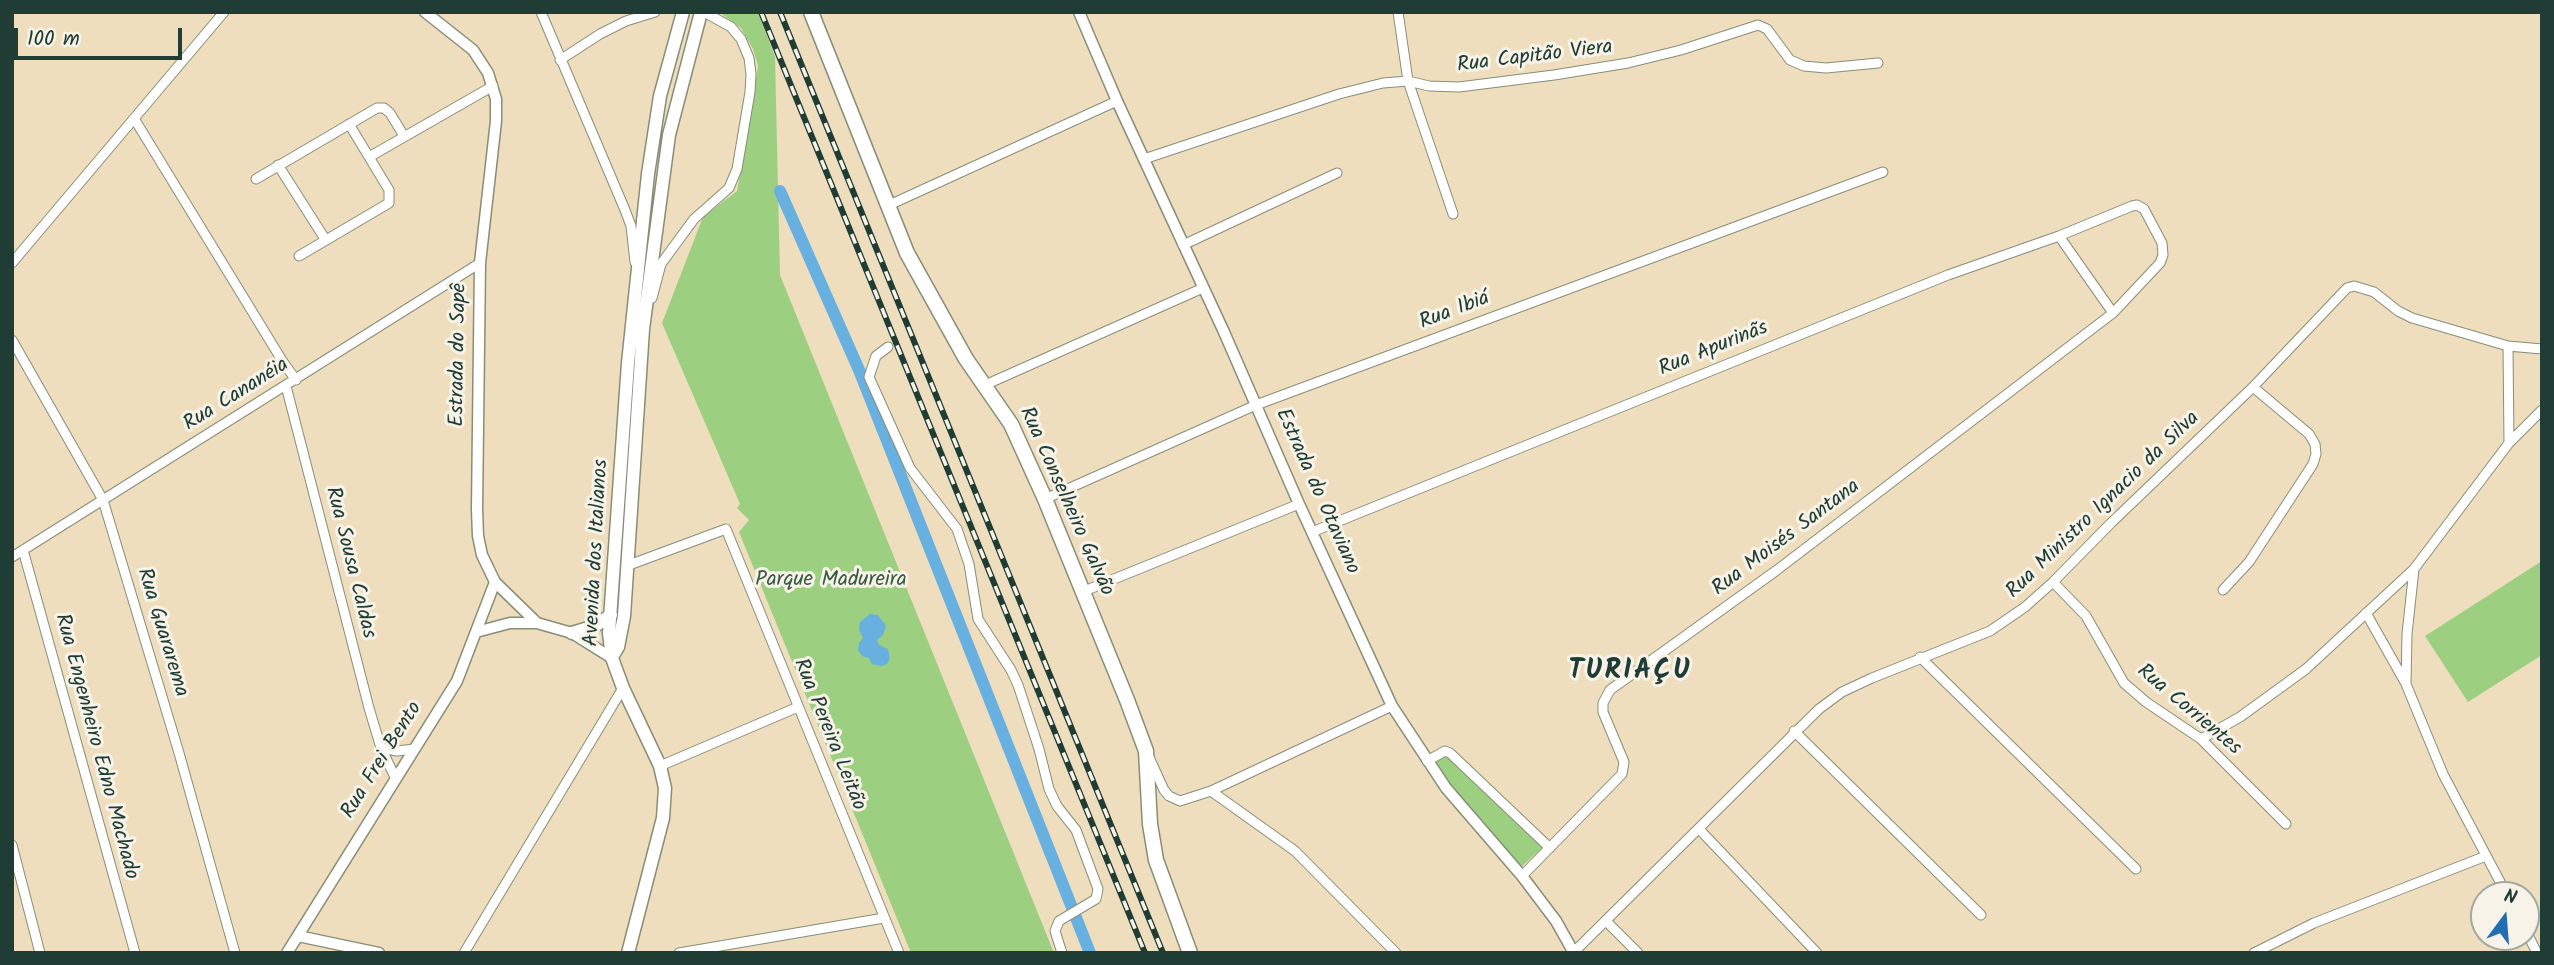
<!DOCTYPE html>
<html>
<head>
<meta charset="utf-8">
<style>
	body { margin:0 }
	#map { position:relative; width:2554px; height:965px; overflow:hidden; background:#eedebd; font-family:Kalam,sans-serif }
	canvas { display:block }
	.frame { position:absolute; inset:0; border:14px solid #1f3d34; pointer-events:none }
	.north { position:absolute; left:2470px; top:881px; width:70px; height:70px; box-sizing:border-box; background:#f7f3e8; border:2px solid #a1aaa0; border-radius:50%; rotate:16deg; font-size:19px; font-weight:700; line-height:28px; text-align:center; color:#1f3d34 }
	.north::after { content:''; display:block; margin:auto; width:24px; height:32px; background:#1f6fb2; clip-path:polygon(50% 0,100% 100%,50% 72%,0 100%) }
	.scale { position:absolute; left:14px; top:28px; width:168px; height:32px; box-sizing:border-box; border:4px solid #1f3d34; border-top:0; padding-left:9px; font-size:21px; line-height:24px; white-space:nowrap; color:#1f3d34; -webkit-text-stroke:5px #f7f3e8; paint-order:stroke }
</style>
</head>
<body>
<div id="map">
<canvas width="2554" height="965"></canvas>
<div class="frame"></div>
<div class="north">N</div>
<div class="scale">100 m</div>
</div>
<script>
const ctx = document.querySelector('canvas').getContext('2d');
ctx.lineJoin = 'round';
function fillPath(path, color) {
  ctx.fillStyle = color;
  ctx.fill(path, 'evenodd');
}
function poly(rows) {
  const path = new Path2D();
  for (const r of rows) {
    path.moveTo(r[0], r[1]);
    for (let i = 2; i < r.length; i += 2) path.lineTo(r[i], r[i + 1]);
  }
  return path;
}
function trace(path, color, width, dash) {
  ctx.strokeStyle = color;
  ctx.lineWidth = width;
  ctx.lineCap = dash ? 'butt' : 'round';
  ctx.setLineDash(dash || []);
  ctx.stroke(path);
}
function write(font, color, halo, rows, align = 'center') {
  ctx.font = font + ' Kalam,sans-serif';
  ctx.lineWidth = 6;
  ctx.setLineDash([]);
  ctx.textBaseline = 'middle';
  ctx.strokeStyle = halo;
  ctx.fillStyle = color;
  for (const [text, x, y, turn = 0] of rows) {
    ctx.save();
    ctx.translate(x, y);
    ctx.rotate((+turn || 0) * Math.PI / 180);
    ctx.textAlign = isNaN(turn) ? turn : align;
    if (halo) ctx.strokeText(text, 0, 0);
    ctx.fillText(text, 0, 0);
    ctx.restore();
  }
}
fillPath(poly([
	[719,12,758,12,775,57,780,275,1054,953,911,953,739,532,749,520,737,508,740,504,662,323,703,217,737,191,746,141,758,66,753,49,741,28],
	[2542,561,2542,655,2468,702,2425,636],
	[1447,753,1544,846,1519,869,1463,804,1436,762]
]), '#9cd080');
fillPath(poly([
	[870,614,878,615,886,626,883,635,877,640,879,645,888,649,890,658,887,664,881,666,872,664,869,658,862,656,858,650,859,643,863,638,859,630,860,622]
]), '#67b0df');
trace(poly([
	[780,191,859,370,1090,953]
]), '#67b0df', 12);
const minor = poly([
	[541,12,625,210,631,226,635,262],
	[1398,12,1408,81,1453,214],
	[560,60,600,34,626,21,655,12],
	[135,120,283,362,296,380],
	[349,124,369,157,493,86],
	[1144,159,1339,94,1383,83,1408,81,1429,86,1459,87,1554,75,1628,63,1681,50,1758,25,1767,29,1790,60,1804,66,1826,68,1878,63],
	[278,165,325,239],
	[256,179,377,108,384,108,390,113,404,136],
	[887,206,1117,101],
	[2059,236,2113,313],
	[1183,245,1337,173],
	[299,256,389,203,389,190,369,157],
	[12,263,224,12],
	[652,298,661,264,694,219,729,188,737,169,750,92,751,74,749,58,741,39,731,27,704,12],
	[12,340,103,500,179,753,235,953],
	[2508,346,2509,443],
	[888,347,876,356,869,377,910,468,957,529,969,564,978,619,1011,670,1018,685,1039,749,1049,789,1057,806,1076,830,1098,889,1096,899,1059,921,1055,931,1062,953],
	[985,385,1203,288],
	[286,386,369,708,381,748,395,777],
	[1045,499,1256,405,1883,172],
	[1312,532,1948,275,2059,236,2132,206,2137,205,2144,209,2162,243,2163,255,2160,263,2113,313,1777,570,1610,690,1603,703,1603,712,1624,762,1622,774,1522,876],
	[23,550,135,953],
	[12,557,480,263],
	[629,565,726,529,899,953],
	[2414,569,2407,634,2406,684,2443,774,2507,895],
	[2053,582,2086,616,2124,683,2146,702,2201,739,2286,824],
	[2223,590,2249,562,2313,464,2316,454,2315,444,2309,434,2253,387],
	[1082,592,1299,504],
	[2366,613,2405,682],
	[1920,657,2136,869],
	[1794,731,1981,915],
	[2201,739,2240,717,2306,669,2414,569,2509,443,2542,410],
	[381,748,397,751,414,749],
	[1149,757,1164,790,1169,796,1180,801,1211,791,1392,706],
	[1427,761,1445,751,1450,753,1550,848],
	[660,766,798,707],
	[1211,791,1295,851,1396,953],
	[1699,829,1817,953],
	[12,845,40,953],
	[1606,921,1638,953],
	[2526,931,2537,953],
	[1574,952,1819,709,1842,692,1872,678,1990,631,2025,607,2053,582,2111,523,2253,387,2347,288,2354,286,2374,292,2398,311,2412,318,2508,346,2542,349],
	[464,953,623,688],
	[679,953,884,918],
	[2254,953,2314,923,2486,856]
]);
const tertiary = poly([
	[425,12,473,50,488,73,496,99,496,121,480,263,477,509,478,536,482,555,495,582,537,623,572,633,612,658],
	[1079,12,1117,101,1224,332,1299,504,1392,706,1446,788,1522,876,1556,921,1574,953],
	[476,632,510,623,537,623],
	[298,936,379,953],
	[287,953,457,681,495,582]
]);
const secondary = poly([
	[572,633,595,626,611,615],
	[612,657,618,647,624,616,643,329,669,135,701,12],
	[628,953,663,818,665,788,660,766,623,688,612,658,609,633,628,363,648,174,660,96,683,12]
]);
const primary = poly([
	[811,12,907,253,966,359,1011,424,1045,499,1127,700,1146,751,1150,824,1156,860,1190,953]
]);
trace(minor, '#868e78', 11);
trace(tertiary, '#868e78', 13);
trace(secondary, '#868e78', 15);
trace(primary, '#868e78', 17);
trace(minor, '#fff', 9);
trace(tertiary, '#fff', 10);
trace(secondary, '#fff', 12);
trace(primary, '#fff', 14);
const rail = poly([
	[761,12,1145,953],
	[780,12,1163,953]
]);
trace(rail, '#1f3d34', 6);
trace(rail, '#f7f3e8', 3.5, [10]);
write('21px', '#1f3d34', '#f7f3e8', [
	["Rua Capitão Viera",1535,58,-7],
	["Rua Ibiá",1455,312,-21],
	["Rua Apurinãs",1714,350,-22],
	["Estrada do Sapê",460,355,-89],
	["Rua Cananéia",237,396,-32],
	["Estrada do Otaviano",1316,492,66],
	["Rua Conselheiro Galvão",1065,502,66],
	["Rua Ministro Ignacio da Silva",2104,506,-44],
	["Rua Moisés Santana",1787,539,-37],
	["Avenida dos Italianos",598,553,-87],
	["Rua Sousa Caldas",349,563,76],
	["Rua Guararema",161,633,73],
	["Rua Corrientes",2188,711,40],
	["Rua Pereira Leitão",828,735,68],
	["Rua Engenheiro Edno Machado",95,747,75],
	["Rua Frei Bento",383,761,-58]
]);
write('21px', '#385a43', '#f7f3e8', [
	["Parque Madureira",831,581]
]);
ctx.letterSpacing = '2px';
write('bold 28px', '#1f3d34', '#f7f3e8', [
	["TURIAÇU",1630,673]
]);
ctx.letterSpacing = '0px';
</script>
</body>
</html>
